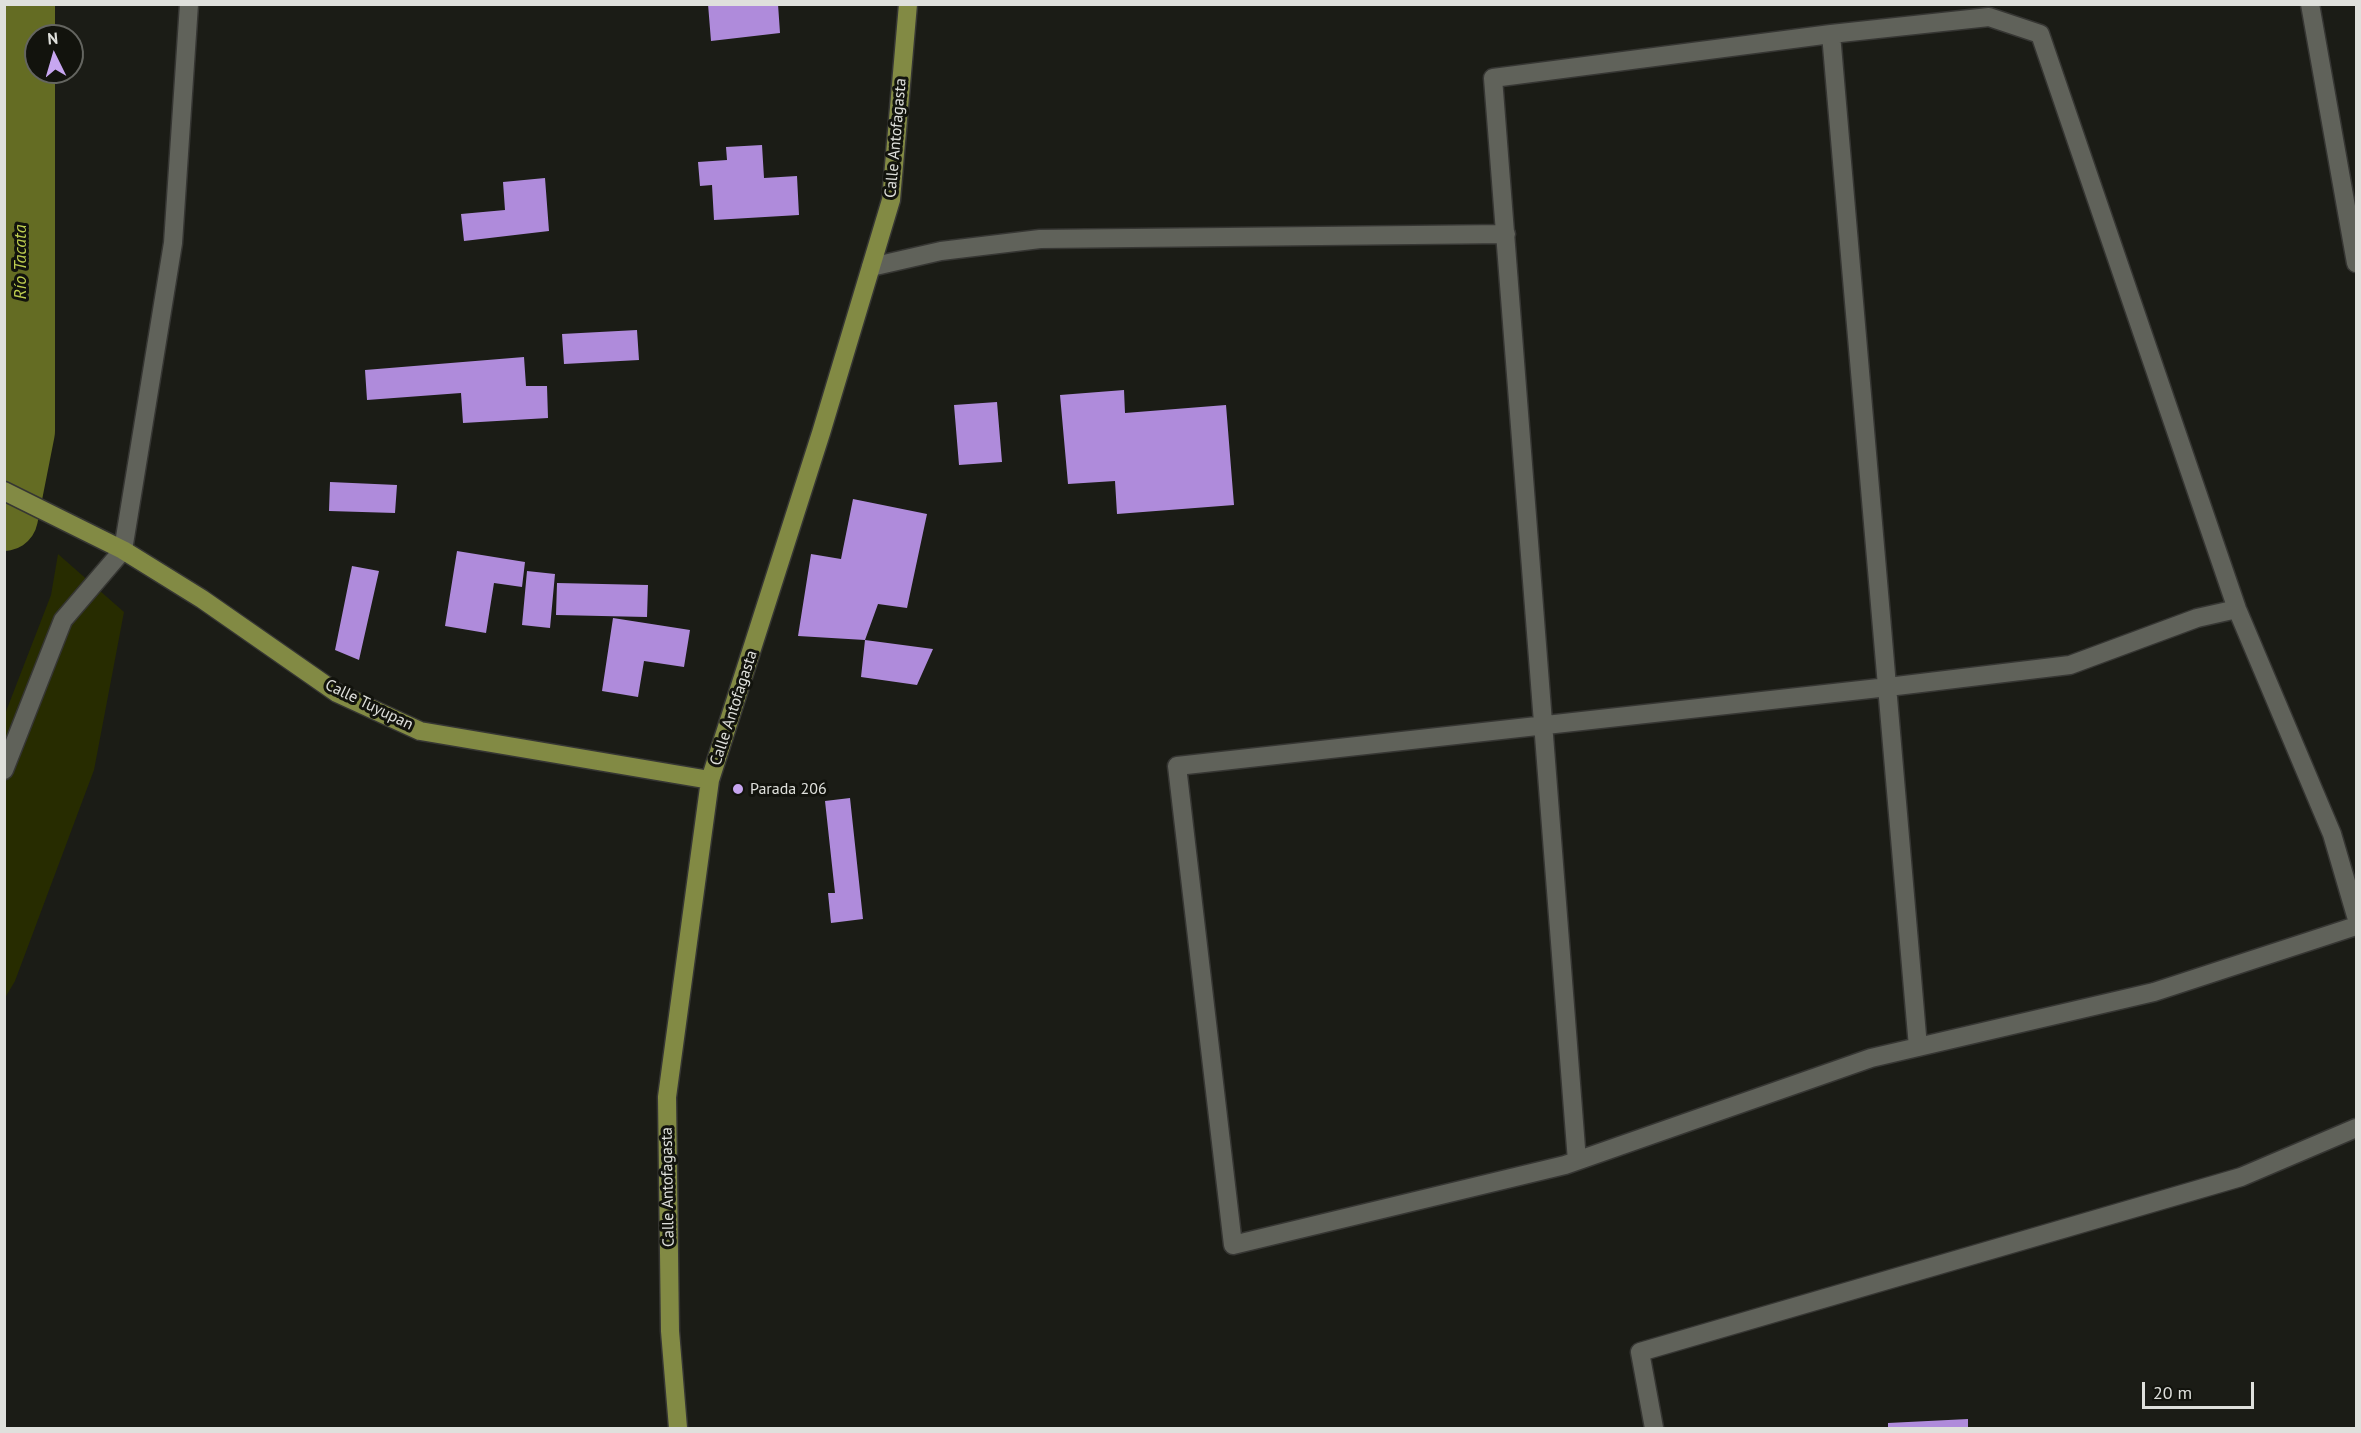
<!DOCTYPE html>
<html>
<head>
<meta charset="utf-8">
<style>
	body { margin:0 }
	#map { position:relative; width:2361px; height:1433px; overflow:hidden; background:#1b1c16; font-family:"PT Sans",sans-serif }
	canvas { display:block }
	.frame { position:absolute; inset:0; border:6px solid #dfe0dc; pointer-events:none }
	.north { position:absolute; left:24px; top:24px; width:60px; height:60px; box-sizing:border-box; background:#12130d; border:2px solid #646560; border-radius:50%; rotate:355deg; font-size:16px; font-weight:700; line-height:24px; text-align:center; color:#dfe0dc }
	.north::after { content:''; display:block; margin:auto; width:21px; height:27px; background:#c7a6f0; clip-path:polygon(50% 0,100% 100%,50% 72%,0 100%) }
	.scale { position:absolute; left:2142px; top:1382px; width:112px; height:27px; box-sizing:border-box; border:3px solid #dfe0dc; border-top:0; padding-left:8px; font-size:18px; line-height:21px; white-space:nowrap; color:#dfe0dc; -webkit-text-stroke:4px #12130d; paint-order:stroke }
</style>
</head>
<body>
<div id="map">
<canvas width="2361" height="1433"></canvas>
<div class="frame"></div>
<div class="north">N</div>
<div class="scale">20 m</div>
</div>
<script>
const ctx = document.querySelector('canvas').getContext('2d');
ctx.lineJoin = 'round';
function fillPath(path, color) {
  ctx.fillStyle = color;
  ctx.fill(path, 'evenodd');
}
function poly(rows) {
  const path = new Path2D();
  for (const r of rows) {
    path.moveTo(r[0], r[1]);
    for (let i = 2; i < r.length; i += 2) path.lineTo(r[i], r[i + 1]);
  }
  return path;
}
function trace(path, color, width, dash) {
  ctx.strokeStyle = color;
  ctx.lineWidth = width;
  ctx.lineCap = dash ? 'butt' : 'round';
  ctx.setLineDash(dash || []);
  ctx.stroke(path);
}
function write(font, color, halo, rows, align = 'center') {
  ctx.font = font + ' "PT Sans",sans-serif';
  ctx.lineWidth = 6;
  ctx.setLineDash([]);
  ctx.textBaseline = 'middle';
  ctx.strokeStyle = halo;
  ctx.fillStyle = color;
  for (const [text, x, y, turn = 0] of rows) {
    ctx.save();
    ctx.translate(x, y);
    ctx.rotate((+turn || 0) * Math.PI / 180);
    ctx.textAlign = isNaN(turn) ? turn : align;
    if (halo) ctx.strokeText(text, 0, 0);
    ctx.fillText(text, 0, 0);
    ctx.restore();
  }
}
fillPath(poly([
	[58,554,124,612,94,770,15,981,5,998,5,714,51,595]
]), '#272c00');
trace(poly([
	[4,517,21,431,21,4]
]), '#646c23', 68);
fillPath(poly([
	[708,4,778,4,780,33,711,41],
	[762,145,764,178,797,176,799,215,714,220,712,185,700,186,698,162,727,160,726,147],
	[545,178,549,231,464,241,461,214,505,210,503,182],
	[637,330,639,360,564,364,562,334],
	[524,357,526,386,547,386,548,418,463,423,461,393,367,400,365,370],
	[1124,390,1125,413,1226,405,1234,505,1117,514,1115,481,1068,484,1060,395],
	[997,402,1002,462,959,465,954,405],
	[330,482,397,485,395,513,329,511],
	[853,499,927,514,907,608,878,604,865,640,798,636,811,554,841,559],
	[457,551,525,562,522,587,494,583,486,633,445,626],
	[352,566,379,571,359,660,335,650],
	[527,571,555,574,550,628,522,625],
	[557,583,648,585,647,617,556,615],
	[613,618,690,630,684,667,644,661,638,697,602,691],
	[865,640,933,649,917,685,861,677],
	[850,798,863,919,831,923,828,893,835,893,825,801],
	[1968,1419,1968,1428,1888,1428,1888,1423]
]), '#af8bdb');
const minor = poly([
	[2310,4,2356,263],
	[1831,34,1918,1047],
	[871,267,941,251,1040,239,1506,234],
	[2237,609,2197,618,2070,665,1888,687,1177,766,1233,1245,1565,1165,1871,1058,2154,992,2356,926],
	[4,770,63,620,123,550,173,243,189,4],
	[1577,1161,1493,78,1831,34,1989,17,2040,34,2237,609,2332,834,2356,916],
	[1654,1428,1640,1352,2241,1177,2356,1128]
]);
const major = poly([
	[4,491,123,550,202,599,337,693,420,731,710,780],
	[678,1428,670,1331,667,1097,710,780,821,433,891,200,908,4]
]);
trace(minor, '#363633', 21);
trace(major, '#363633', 21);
trace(minor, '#60625a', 18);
trace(major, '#828a44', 18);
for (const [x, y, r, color] of [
	[738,789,6,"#c7a6f0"]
]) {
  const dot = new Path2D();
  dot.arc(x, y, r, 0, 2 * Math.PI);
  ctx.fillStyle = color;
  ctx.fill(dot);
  trace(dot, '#12130d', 2);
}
write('16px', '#dfe0dc', '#12130d', [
	["Calle Antofagasta",896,138,-85],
	["Calle Tuyupan",369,705,26],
	["Calle Antofagasta",734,708,-72],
	["Calle Antofagasta",668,1187,-91]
]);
write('16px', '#dfe0dc', '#12130d', [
	["Parada 206",750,789]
], 'left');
write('italic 18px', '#bfce50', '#12130d', [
	["Río Tacata",21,262,-90]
]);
</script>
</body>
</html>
